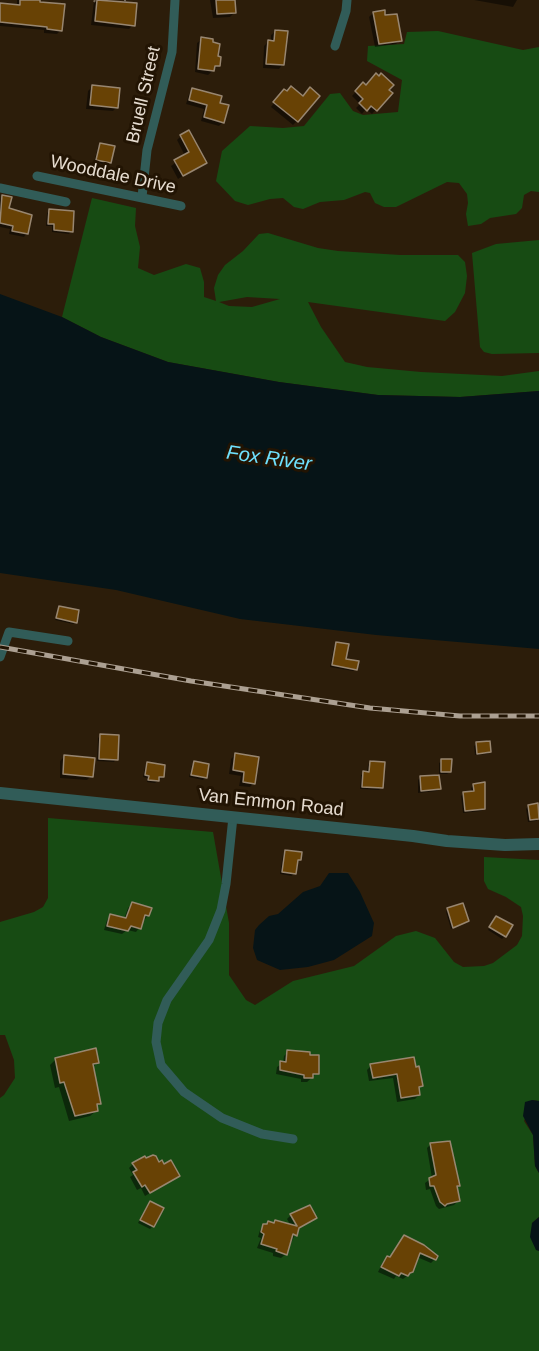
<!DOCTYPE html>
<html>
<head>
<meta charset="utf-8">
<style>
	body { margin:0 }
	canvas { display:block; background:#2c1d0a }
</style>
</head>
<body>
<canvas width="539" height="1351"></canvas>
<script>
const ctx = document.querySelector('canvas').getContext('2d');
ctx.lineJoin = 'round';
function fillPath(path, color) {
  ctx.fillStyle = color;
  ctx.fill(path, 'evenodd');
}
function poly(rows) {
  const path = new Path2D();
  for (const r of rows) {
    path.moveTo(r[0], r[1]);
    for (let i = 2; i < r.length; i += 2) path.lineTo(r[i], r[i + 1]);
  }
  return path;
}
function trace(path, color, width, dash) {
  ctx.strokeStyle = color;
  ctx.lineWidth = width;
  ctx.lineCap = dash ? 'butt' : 'round';
  ctx.setLineDash(dash || []);
  ctx.stroke(path);
}
function write(font, color, halo, rows, align = 'center') {
  ctx.font = font + ' Helvetica,sans-serif';
  ctx.lineWidth = 6;
  ctx.setLineDash([]);
  ctx.textBaseline = 'middle';
  ctx.strokeStyle = halo;
  ctx.fillStyle = color;
  for (const [text, x, y, turn = 0] of rows) {
    ctx.save();
    ctx.translate(x, y);
    ctx.rotate((+turn || 0) * Math.PI / 180);
    ctx.textAlign = isNaN(turn) ? turn : align;
    if (halo) ctx.strokeText(text, 0, 0);
    ctx.fillText(text, 0, 0);
    ctx.restore();
  }
}
fillPath(poly([
	[438,31,523,50,539,47,539,192,531,191,524,195,522,208,516,214,490,218,481,224,468,226,466,214,468,203,467,194,459,183,447,182,396,207,384,207,375,203,370,193,365,192,344,200,320,202,303,209,294,207,283,198,270,199,248,205,235,201,216,181,222,151,250,126,283,128,304,126,330,94,340,93,353,111,363,115,398,112,402,80,367,61,368,46,404,44,407,32],
	[92,198,136,208,135,226,140,247,138,268,154,275,186,264,200,268,204,282,204,297,216,301,214,288,218,275,225,265,243,251,259,234,268,233,318,248,338,251,400,255,458,255,465,262,467,276,465,293,455,312,445,321,308,302,321,327,345,362,367,367,421,372,502,376,539,371,539,391,460,397,378,395,279,382,168,362,101,337,62,317],
	[247,297,280,299,252,307,229,306,219,302],
	[539,240,539,353,492,354,484,352,480,347,472,253,496,244],
	[48,818,213,832,229,923,229,975,246,1000,255,1005,293,981,354,966,396,936,416,931,435,938,454,962,463,967,484,966,493,963,517,945,522,936,523,916,521,907,506,897,488,889,484,881,484,857,539,860,539,1101,532,1100,524,1121,533,1135,535,1166,539,1173,539,1217,532,1223,536,1249,539,1251,539,1351,0,1351,0,1098,4,1095,15,1078,14,1060,5,1035,0,1035,0,922,34,912,43,907,48,898]
]), '#174b13');
fillPath(poly([
	[0,294,62,317,101,337,168,362,279,382,378,395,460,397,539,391,539,649,376,635,240,619,116,590,0,573],
	[329,873,348,873,360,892,374,923,372,936,334,960,308,967,280,970,257,960,253,948,255,930,259,925,269,916,278,914,303,892,320,886],
	[532,1100,539,1101,539,1173,535,1166,533,1135,523,1116,525,1102],
	[539,1217,539,1251,536,1250,530,1237,532,1223]
]), '#061417');
fillPath(poly([
	[17,0,39,0,38,3,61,30,57,34,44,33,44,30,0,26,0,4,17,6],
	[109,0,133,25,129,29,91,25,94,1],
	[207,0,234,0,234,13,230,17,213,18,210,0],
	[474,0,517,0,513,7],
	[373,13,381,18,401,40,396,44,375,47,369,17],
	[276,31,283,64,279,69,263,68,264,46,268,42,271,42,271,35],
	[202,39,217,58,218,66,208,75,195,72,197,43],
	[363,84,366,86,387,90,391,93,372,114,366,109,362,114,356,108,360,104,352,96],
	[92,87,117,107,113,111,86,109,88,91],
	[193,90,219,104,223,122,219,126,201,121,204,109,186,104,189,94],
	[287,93,297,121,293,125,271,107,280,95],
	[181,136,205,162,178,179,171,166,185,156,177,140],
	[100,144,109,163,107,165,94,162,98,147],
	[3,197,8,209,27,233,24,237,9,234,10,229,0,227,0,200],
	[50,211,71,231,69,234,52,232,52,226,46,226,47,213],
	[59,608,75,622,73,624,55,620],
	[336,643,345,660,356,669,353,671,330,667,334,646],
	[101,735,116,759,114,762,97,761,98,738],
	[477,744,490,752,487,754,475,755,474,746],
	[235,755,254,783,250,787,239,786,241,776,229,774,231,759],
	[64,757,91,776,87,780,60,778,60,761],
	[442,761,450,772,447,774,439,774,439,763],
	[370,762,381,788,379,790,360,789,361,775,364,773,367,773,368,765],
	[147,763,162,777,155,783,147,782,147,778,143,777,145,766],
	[194,763,206,777,203,780,189,777,192,765],
	[420,778,439,789,437,791,418,793,418,780],
	[474,785,484,808,481,811,463,813,461,796,464,793,472,792,471,788],
	[528,806,539,818,536,821,528,822,526,809],
	[286,851,299,860,292,876,280,874,283,854],
	[132,904,148,915,136,932,127,930,122,934,104,930,107,920,111,915,124,919,128,908],
	[448,909,468,921,451,929,446,912],
	[494,920,505,936,502,939,488,930],
	[288,1052,317,1073,307,1082,301,1082,301,1079,276,1074,277,1067,283,1063,284,1056],
	[56,1059,97,1063,92,1068,99,1103,95,1107,96,1111,90,1116,69,1121,59,1087,55,1088,50,1065],
	[413,1059,421,1085,418,1089,419,1095,415,1099,397,1102,393,1078,369,1081,367,1070,371,1066],
	[431,1144,458,1185,456,1188,458,1201,454,1205,439,1209,436,1206,430,1189,426,1190,425,1183,432,1178,427,1148],
	[133,1164,159,1164,178,1176,145,1196,141,1188,137,1190,130,1177,133,1175,129,1168],
	[150,1203,153,1226,150,1229,138,1223],
	[291,1215,315,1218,297,1230,286,1254,281,1258,273,1256,273,1253,257,1248,261,1238,258,1237,260,1230,264,1226,275,1221,291,1226,287,1219],
	[404,1237,435,1259,431,1263,417,1257,412,1271,407,1276,403,1279,396,1276,394,1279,378,1272,383,1262,389,1258]
]), '#0007');
const building = poly([
	[20,0,40,0,40,2,65,4,62,31,47,29,47,27,0,22,0,3,20,5,20,0],
	[97,0,137,3,135,26,95,21,97,0],
	[216,0,235,0,236,13,217,14,216,0],
	[385,10,385,15,397,14,402,41,379,44,373,12,385,10],
	[275,30,288,31,284,65,266,64,268,40,274,41,275,30],
	[201,37,213,39,213,42,220,44,218,56,221,57,220,66,215,66,214,71,198,69,201,37],
	[376,73,379,76,381,73,394,85,389,90,393,93,377,111,371,106,367,111,359,103,363,99,355,91,363,82,366,85,376,73],
	[92,85,120,88,118,108,90,105,92,85],
	[291,86,303,96,310,87,320,96,298,122,273,102,284,89,287,91,291,86],
	[192,88,222,96,220,103,229,105,224,123,204,117,207,105,189,100,192,88],
	[189,130,207,163,183,176,174,160,189,152,180,135,189,130],
	[100,143,115,146,111,163,96,160,100,143],
	[2,195,12,197,9,208,32,215,28,234,12,231,13,226,0,223,2,195],
	[49,209,74,211,73,232,54,230,54,224,48,224,49,209],
	[59,606,79,610,77,623,56,618,59,606],
	[336,642,349,644,346,659,359,661,357,670,332,665,336,642],
	[100,734,119,735,118,760,99,759,100,734],
	[490,741,491,752,477,754,476,742,490,741],
	[235,753,259,757,255,784,243,782,244,772,233,770,235,753],
	[64,755,95,758,93,777,63,774,64,755],
	[441,759,452,759,451,772,441,772,441,759],
	[194,761,209,764,207,778,191,775,194,761],
	[370,761,385,762,383,788,362,787,363,771,369,772,370,761],
	[147,762,165,765,164,777,159,777,159,781,148,780,149,776,145,775,147,762],
	[439,775,441,789,421,791,420,776,439,775],
	[485,782,485,809,465,811,463,792,474,791,473,784,485,782],
	[538,803,539,819,530,820,528,805,538,803],
	[285,850,302,852,301,860,298,860,296,874,282,872,285,850],
	[132,902,152,908,149,916,145,915,141,929,131,926,128,931,107,926,110,914,126,918,132,902],
	[463,903,469,921,453,928,447,908,463,903],
	[496,916,513,925,506,937,489,927,496,916],
	[96,1048,99,1063,93,1064,101,1104,97,1104,98,1111,75,1116,64,1082,60,1083,55,1058,96,1048],
	[287,1050,310,1052,310,1055,319,1055,319,1074,313,1074,313,1078,304,1078,304,1075,280,1070,280,1061,286,1062,287,1050],
	[414,1057,416,1067,419,1066,423,1086,419,1087,420,1095,401,1098,397,1074,373,1078,370,1064,414,1057],
	[450,1141,460,1186,457,1186,460,1201,447,1204,445,1206,440,1202,434,1186,430,1186,429,1178,436,1175,430,1143,450,1141],
	[153,1155,156,1156,159,1162,162,1160,164,1164,171,1160,180,1176,150,1193,145,1185,142,1187,133,1172,137,1170,132,1163,145,1156,146,1158,153,1155],
	[150,1201,164,1208,154,1227,140,1220,150,1201],
	[310,1205,317,1218,299,1228,297,1236,293,1234,287,1255,276,1251,277,1249,261,1244,264,1234,261,1232,263,1224,267,1224,268,1221,274,1223,275,1220,297,1226,290,1214,310,1205],
	[404,1235,424,1245,438,1256,436,1260,420,1253,413,1272,410,1273,408,1276,401,1273,399,1276,381,1267,387,1256,390,1257,404,1235]
]);
fillPath(building, '#684205');
trace(building, '#988670', 1.5);
trace(poly([
	[94,2,95,0],
	[125,2,125,0]
]), '#756858', 2, [4.5, 3]);
trace(poly([
	[335,46,346,11,347,0],
	[37,176,181,206],
	[0,188,66,202],
	[142,197,147,150,172,52,175,0],
	[0,657,9,632,68,641],
	[233,817,226,884,221,910,209,940,167,1000,158,1023,156,1042,161,1065,184,1092,222,1118,262,1134,293,1139]
]), '#315c58', 9);
trace(poly([
	[0,793,413,836,447,841,505,845,539,844]
]), '#315c58', 12);
const rail = poly([
	[0,647,191,681,370,708,460,716,539,716]
]);
trace(rail, '#aca092', 5);
trace(rail, '#221403', 3, [9]);
write('18px', '#e6dcd0', '#221403', [
	["Bruell Street",144,95,-77],
	["Wooddale Drive",113,175,12],
	["Van Emmon Road",271,803,6]
]);
write('italic 20px', '#6fe1fd', '#221403', [
	["Fox River",269,459,8]
]);
</script>
</body>
</html>
